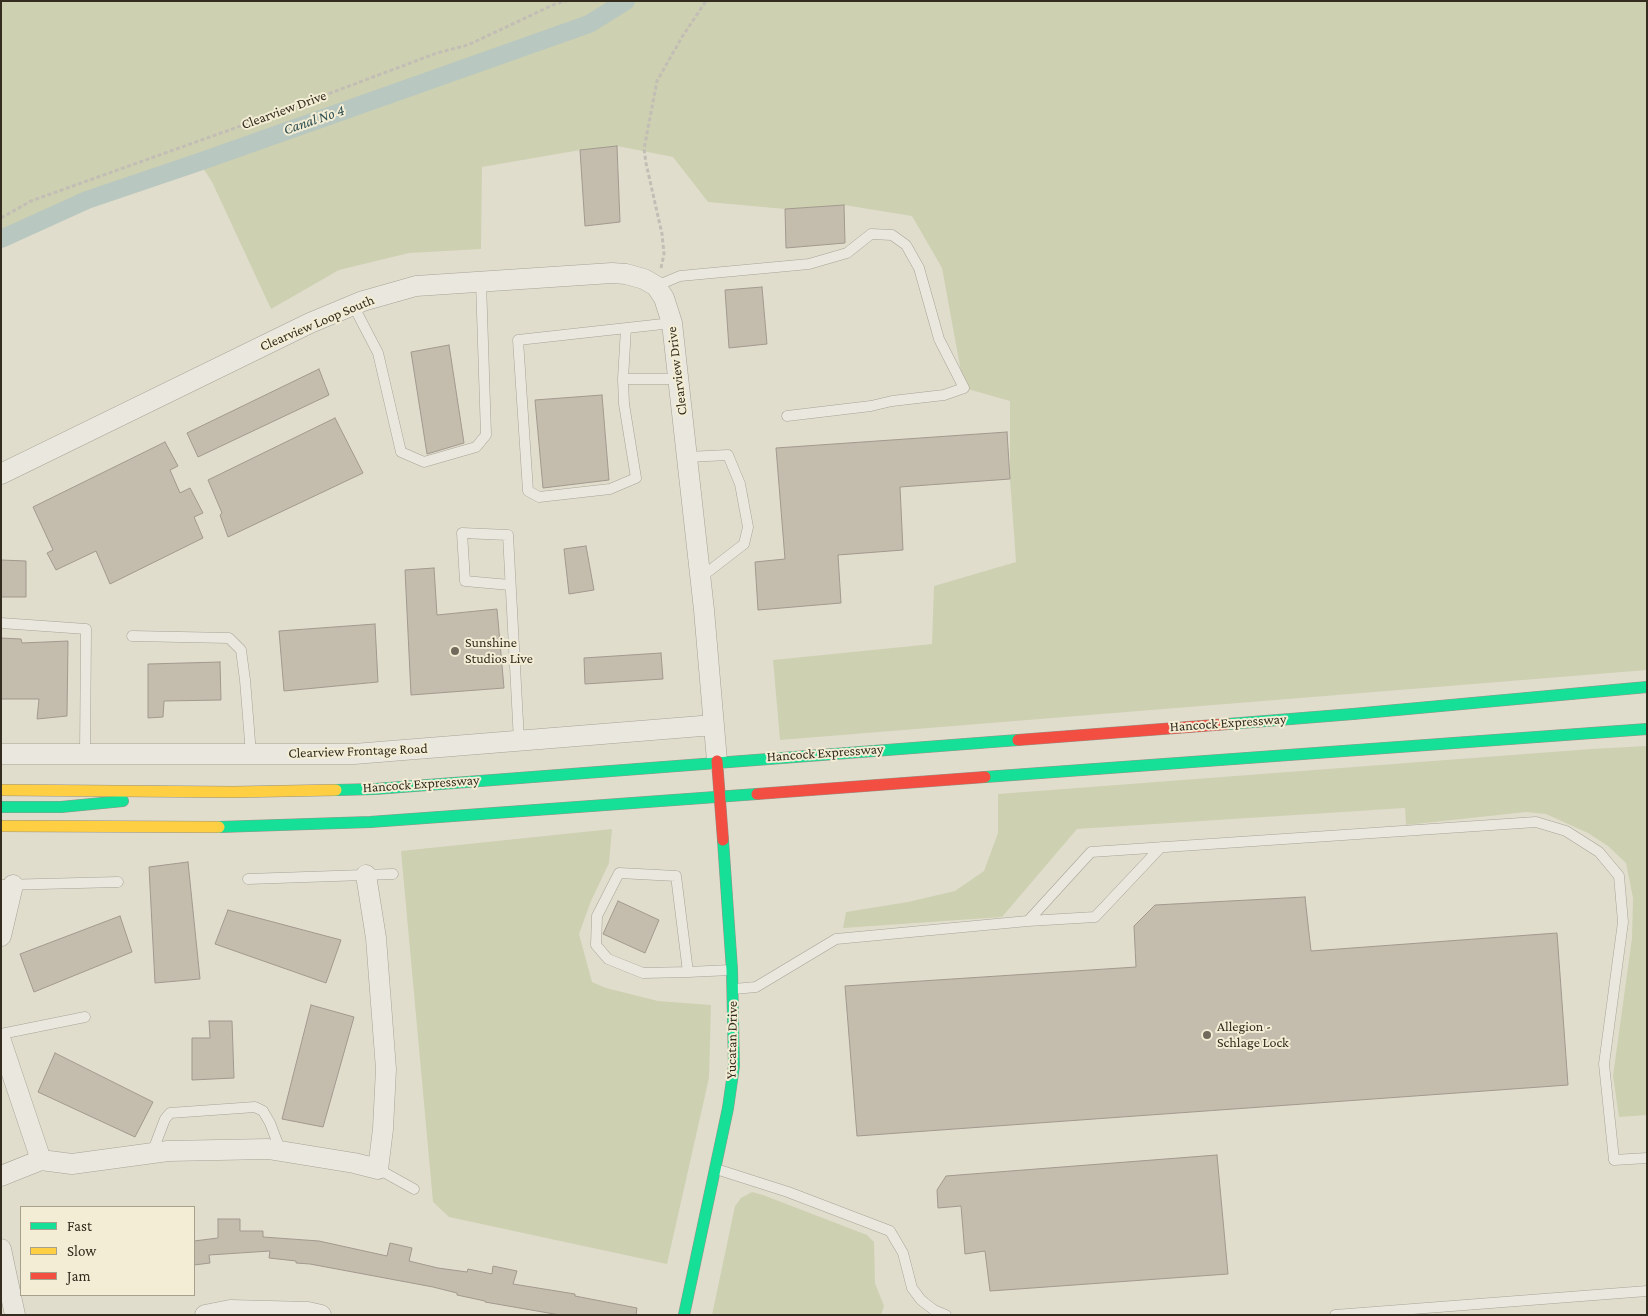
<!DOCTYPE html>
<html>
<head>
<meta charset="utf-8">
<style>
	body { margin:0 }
	#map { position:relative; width:1648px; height:1316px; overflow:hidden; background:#e1ddcd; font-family:"Crimson Pro",serif }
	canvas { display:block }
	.frame { position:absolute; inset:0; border:2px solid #342c1f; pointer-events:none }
	.legend { position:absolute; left:20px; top:1206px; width:175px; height:90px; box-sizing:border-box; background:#f2edd4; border:1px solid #a6a08c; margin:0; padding:6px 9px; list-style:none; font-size:15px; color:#342c1f }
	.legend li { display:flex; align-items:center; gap:10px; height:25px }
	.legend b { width:25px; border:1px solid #a6a08c }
</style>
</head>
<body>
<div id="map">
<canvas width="1648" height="1316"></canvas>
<div class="frame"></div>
<ul class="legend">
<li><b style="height:6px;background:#16e098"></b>Fast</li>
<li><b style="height:6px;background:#ffcf43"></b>Slow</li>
<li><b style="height:6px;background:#f24e42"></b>Jam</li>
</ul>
</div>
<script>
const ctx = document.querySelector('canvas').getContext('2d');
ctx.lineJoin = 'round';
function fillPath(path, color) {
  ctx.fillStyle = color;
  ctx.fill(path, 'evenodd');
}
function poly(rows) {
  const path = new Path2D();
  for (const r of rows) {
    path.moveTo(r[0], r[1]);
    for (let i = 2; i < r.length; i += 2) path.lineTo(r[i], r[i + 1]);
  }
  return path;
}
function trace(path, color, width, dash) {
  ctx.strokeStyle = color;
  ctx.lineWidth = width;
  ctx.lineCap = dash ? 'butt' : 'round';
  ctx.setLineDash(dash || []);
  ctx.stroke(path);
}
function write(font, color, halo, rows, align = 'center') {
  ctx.font = font + ' "Crimson Pro",serif';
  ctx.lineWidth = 4;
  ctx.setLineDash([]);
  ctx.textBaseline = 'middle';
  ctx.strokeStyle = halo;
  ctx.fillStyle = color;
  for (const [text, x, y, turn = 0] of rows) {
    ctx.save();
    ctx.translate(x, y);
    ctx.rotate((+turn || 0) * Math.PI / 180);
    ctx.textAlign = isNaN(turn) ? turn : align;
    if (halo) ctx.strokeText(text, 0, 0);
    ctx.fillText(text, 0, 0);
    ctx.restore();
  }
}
fillPath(poly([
	[1,1,1647,1,1647,670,780,740,773,660,932,644,934,586,1016,562,1010,479,1010,401,964,388,942,268,912,216,844,205,785,209,708,202,673,157,617,146,580,150,482,167,481,249,409,253,339,270,271,309,212,182,199,162,42,221,1,239],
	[1647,746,1647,1115,1619,1117,1613,1076,1632,938,1633,898,1626,863,1608,846,1588,833,1546,814,1526,812,1406,825,1405,808,1077,829,1002,917,843,928,846,912,908,902,955,891,984,871,998,833,998,794,1591,749],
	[612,829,609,863,591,901,579,934,592,982,606,988,658,1001,711,1005,709,1078,667,1264,449,1217,433,1202,401,851],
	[752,1192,763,1195,867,1235,874,1242,875,1283,884,1306,881,1315,712,1315,735,1206,741,1198]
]), '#cdd0b1');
trace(poly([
	[1,239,87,200,199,162,589,24,626,1]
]), '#b8c7bf', 18);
const building = poly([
	[617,146,620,222,585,226,580,150,617,146],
	[844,205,845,243,786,248,785,209,844,205],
	[762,287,767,344,729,348,725,290,762,287],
	[449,345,464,443,427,454,411,352,449,345],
	[319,369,329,395,198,457,187,433,319,369],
	[602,395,609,480,543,488,535,400,602,395],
	[335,418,363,473,228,537,220,515,222,513,208,480,335,418],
	[1007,432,1010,479,900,487,903,550,838,555,841,603,758,610,755,562,785,559,776,448,1007,432],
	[165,442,178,466,170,470,180,493,190,488,203,513,194,517,203,538,110,584,96,551,56,570,47,553,53,550,33,507,165,442],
	[586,546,594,590,569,594,564,549,586,546],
	[1,560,26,561,26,597,1,597,1,560],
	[434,568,437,615,497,609,504,688,411,695,405,570,434,568],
	[375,624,378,682,284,691,279,631,375,624],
	[1,638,21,639,22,643,68,641,67,716,37,719,39,699,1,699,1,638],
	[661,653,663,679,585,684,584,658,661,653],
	[220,662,221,700,164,701,163,717,148,718,148,664,220,662],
	[188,862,200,979,155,983,149,867,188,862],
	[1305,897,1311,951,1557,933,1568,1085,857,1136,845,986,1136,967,1134,926,1155,905,1305,897],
	[618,901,659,920,645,953,603,934,618,901],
	[228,910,341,940,326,983,215,944,228,910],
	[120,916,132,952,34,992,20,954,120,916],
	[311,1005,354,1017,323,1127,282,1119,311,1005],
	[209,1021,232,1021,234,1078,192,1080,192,1038,210,1038,209,1021],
	[55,1053,153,1102,135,1137,38,1092,55,1053],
	[1217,1155,1228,1274,990,1291,985,1251,965,1254,961,1206,938,1208,937,1190,946,1176,1217,1155],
	[218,1219,240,1219,240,1231,263,1231,263,1237,319,1241,387,1256,390,1243,412,1248,409,1261,438,1268,467,1272,468,1269,492,1274,493,1266,517,1271,513,1284,575,1294,575,1296,637,1308,636,1315,560,1315,485,1302,485,1301,457,1295,457,1293,433,1287,310,1264,296,1263,296,1261,269,1258,270,1251,209,1255,210,1263,194,1265,194,1241,218,1238,218,1219]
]);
fillPath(building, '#c4bdae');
trace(building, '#a1998d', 1);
const lane = poly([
	[656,286,680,276,809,264,847,253,871,234,892,235,906,245,919,268,939,339,964,388,944,395,892,401,871,406,787,416],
	[353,305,378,353,401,452,424,462,476,447,486,435,481,282],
	[626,328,623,379,624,404,636,478,610,489,539,497,528,491,518,340,672,323],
	[623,379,678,379],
	[687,457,728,455,740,484,748,527,744,544,700,578],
	[510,585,465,581,462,533,508,535,519,741],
	[1,623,86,629,85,754],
	[132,636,229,638,241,650,245,680,251,754],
	[248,879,393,874],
	[1,885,118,882],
	[1028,921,1091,852,1536,822,1566,831,1599,852,1619,876,1623,922,1604,1064,1614,1160,1647,1158],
	[688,972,676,876,619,873,597,916,596,945,608,959,643,973,688,972,731,970],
	[734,989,756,987,836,939,1028,921,1095,917,1161,847],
	[1,1034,85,1017],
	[152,1153,165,1119,170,1113,255,1107,263,1111,270,1123,281,1152],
	[378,1169,414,1189],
	[716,1169,788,1192,890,1231,903,1253,912,1288,921,1300,934,1310,946,1315],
	[1335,1315,1647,1291]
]);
const street = poly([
	[1,474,310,323,363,301,416,286,612,273,626,274,644,279,656,286,664,298,672,323,704,610,717,761],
	[1,754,354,754,714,725],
	[1,936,13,885],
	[1,1041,41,1160],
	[1,1176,41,1160,72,1164,168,1151,268,1149,354,1163,378,1169,383,1129,386,1069,376,938,366,875],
	[1,1249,15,1315],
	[205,1315,230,1310,308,1312,321,1315]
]);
const fast = poly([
	[1228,724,1353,714,1647,687],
	[985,777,1647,729],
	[336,790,375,789,1018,740],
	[1,807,61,807,123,801],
	[219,827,370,822,757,794],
	[684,1315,728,1108,734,1066,732,970,723,840]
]);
const slow = poly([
	[1,790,234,792,336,790],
	[1,826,219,827]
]);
const jam = poly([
	[1018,740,1228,724],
	[717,761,723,840],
	[757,794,985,777]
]);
trace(lane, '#a7a296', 11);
trace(street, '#a7a296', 21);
trace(fast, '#969286', 12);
trace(slow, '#969286', 12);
trace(jam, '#969286', 12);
trace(poly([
	[1,218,31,201,288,109,437,53,468,45,555,4,566,1],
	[661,268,664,254,662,234,646,163,644,149,657,81,682,37,706,1]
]), '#c2beb5', 3, [4, 2.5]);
trace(lane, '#eae8de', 10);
trace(street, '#eae8de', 20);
trace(fast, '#16e098', 11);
trace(slow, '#ffcf43', 11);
trace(jam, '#f24e42', 11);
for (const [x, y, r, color] of [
	[455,651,5,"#716a5c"],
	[1207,1035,5,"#716a5c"]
]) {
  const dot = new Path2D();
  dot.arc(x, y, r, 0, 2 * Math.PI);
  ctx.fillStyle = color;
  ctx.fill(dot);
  trace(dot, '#f2edd4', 2);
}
write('14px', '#342c1f', '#f2edd4', [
	["Clearview Drive",284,110,-20],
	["Clearview Loop South",317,323,-23],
	["Clearview Drive",677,371,-97],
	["Hancock Expressway",1228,723,-4],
	["Clearview Frontage Road",358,751,-2],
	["Hancock Expressway",825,753,-4],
	["Hancock Expressway",421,784,-4],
	["Yucatan Drive",732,1040,-89]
]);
write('14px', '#342c1f', '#f2edd4', [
	["Sunshine",465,643],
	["Studios Live",465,659],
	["Allegion -",1217,1027],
	["Schlage Lock",1217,1043]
], 'left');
write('italic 15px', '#305052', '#f2edd4', [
	["Canal No 4",314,120,-19]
]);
</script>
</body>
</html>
